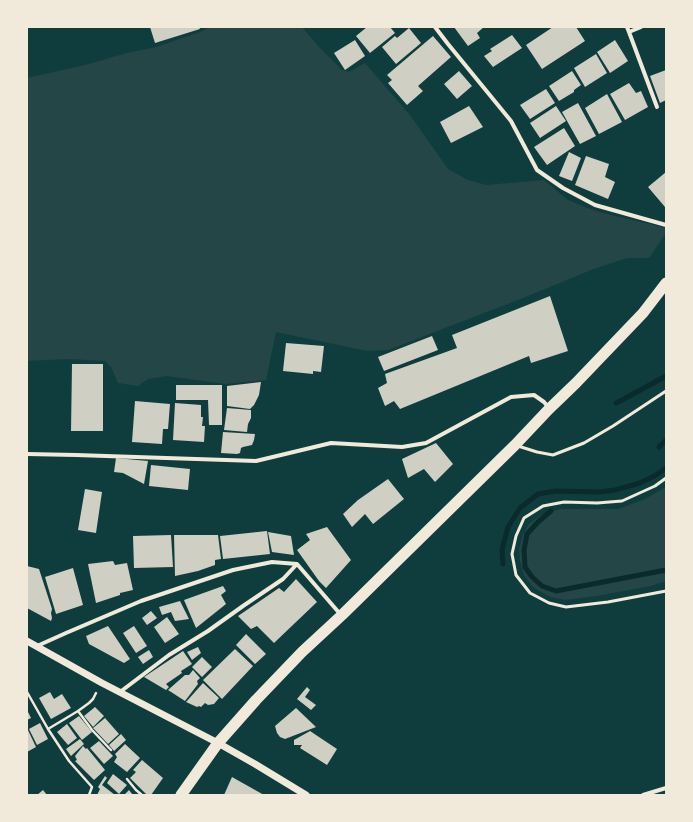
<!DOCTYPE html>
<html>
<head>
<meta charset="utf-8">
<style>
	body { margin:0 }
	#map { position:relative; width:693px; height:822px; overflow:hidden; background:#0f3d3e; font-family:Quicksand,sans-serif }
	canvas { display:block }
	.frame { position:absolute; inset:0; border:28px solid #f1e9da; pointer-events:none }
</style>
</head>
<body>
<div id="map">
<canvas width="693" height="822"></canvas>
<div class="frame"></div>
</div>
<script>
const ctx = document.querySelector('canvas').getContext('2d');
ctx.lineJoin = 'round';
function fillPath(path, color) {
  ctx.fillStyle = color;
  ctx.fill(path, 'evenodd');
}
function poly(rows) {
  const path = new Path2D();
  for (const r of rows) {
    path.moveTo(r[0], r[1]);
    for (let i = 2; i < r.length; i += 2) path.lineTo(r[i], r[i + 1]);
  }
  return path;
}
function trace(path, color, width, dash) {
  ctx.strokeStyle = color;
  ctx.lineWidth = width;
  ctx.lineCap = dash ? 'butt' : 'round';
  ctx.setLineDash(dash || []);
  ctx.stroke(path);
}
fillPath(poly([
	[210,27,278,27,279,28,282,27,302,27,319,47,342,70,349,72,365,63,410,115,448,169,468,180,486,185,544,180,568,200,585,207,599,212,666,228,666,233,649,258,627,258,591,270,523,298,388,350,367,351,276,332,266,380,225,384,167,376,148,379,138,386,118,383,111,367,105,361,69,359,27,361,27,78,85,65,127,53,156,47,200,32],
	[666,487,666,581,651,586,596,596,565,600,551,597,539,591,532,586,524,575,520,561,519,549,523,535,529,524,541,515,560,509,618,509,645,499]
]), '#244646');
trace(poly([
	[616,403,624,399,666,376],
	[659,447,666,440],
	[551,511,538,522,527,534,524,550,525,567,532,577,542,586,556,591,666,570],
	[503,564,502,550,508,527,520,508,538,494,556,491,600,492,615,490,640,483,656,475,666,468]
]), '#0a2a2b', 5);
fillPath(poly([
	[150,27,199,27,200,29,155,43],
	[367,27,390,27,395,33,370,53,356,36],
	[454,27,484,27,477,33,480,38,468,46],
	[553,27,576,27,585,41,542,69,526,45],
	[409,28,421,43,396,64,382,47,395,36,397,38],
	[512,35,522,48,493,67,484,56,492,51,490,49],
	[433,36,451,57,418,86,423,91,407,105,388,83,392,80,387,75],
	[355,40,365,56,345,70,334,53],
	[615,40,628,61,610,73,597,52],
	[596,54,607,73,585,87,574,68],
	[666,70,666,100,660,103,650,76],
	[459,71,472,86,457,99,444,84],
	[572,71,581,85,574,90,574,92,559,101,549,86],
	[629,83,636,93,641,91,648,107,625,120,610,94],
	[546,89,555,103,530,119,520,105],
	[607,94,622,122,599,134,585,108],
	[578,103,596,136,580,144,562,112],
	[469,106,483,127,451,143,440,122],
	[556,106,566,121,540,138,530,123],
	[564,128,575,146,547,165,534,147],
	[569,152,581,158,572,181,559,176],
	[586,156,609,164,605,177,615,182,608,199,575,185],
	[666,172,666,206,665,207,648,187],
	[550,296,568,351,531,363,529,356,400,409,394,401,385,406,378,388,387,383,385,374,457,348,452,335],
	[432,336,438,350,384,371,378,357],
	[286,343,324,346,321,372,313,371,313,374,283,371],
	[72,364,103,364,103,431,71,431],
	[261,382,259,395,254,405,250,409,227,406,227,386],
	[176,385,222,385,222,425,209,425,208,400,176,400],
	[135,401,170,404,168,429,163,429,162,444,132,442],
	[175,403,201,405,201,417,203,417,202,426,205,426,204,442,173,440],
	[227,408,251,410,251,418,248,424,247,432,224,430],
	[223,432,255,434,254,440,252,445,243,447,241,448,240,453,237,454,221,453],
	[436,443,453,464,435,482,424,469,408,478,402,459],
	[116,458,148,461,144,484,123,473,114,472],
	[151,465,190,469,188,490,149,486],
	[388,479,404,499,373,524,365,514,352,527,343,514,358,500],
	[85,489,102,492,96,533,78,530],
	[327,527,351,560,326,588,319,581,297,550,310,540,306,534],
	[267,531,270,554,223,559,220,536],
	[268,532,291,536,294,555,272,552],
	[171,535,173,567,134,568,133,536],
	[174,535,218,535,221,559,215,560,215,565,198,571,175,576],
	[113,561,115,565,127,563,133,590,120,593,120,595,96,603,88,564],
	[27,566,39,569,52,609,51,613,52,618,51,621,27,608],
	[73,568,83,605,56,614,45,577],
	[296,579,317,602,274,643,257,626,251,629,238,616,279,588,284,592],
	[223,586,226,591,221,595,226,604,196,628,184,600],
	[180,601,189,619,175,621,171,612,162,615,159,607],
	[151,611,157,618,147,625,142,618],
	[167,617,179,634,165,643,154,627],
	[108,626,130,659,124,663,89,644,86,636],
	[134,626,147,646,136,653,123,633],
	[246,634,266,654,255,664,236,645],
	[198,647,201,653,192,660,187,652],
	[235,649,253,666,222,699,203,680],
	[149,650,153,657,143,664,138,657],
	[183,651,192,664,181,671,182,673,166,684,169,687,166,690,144,677],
	[202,657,212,667,202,677,192,667],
	[193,670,200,678,197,681,198,684,185,701,168,690,185,675,189,675],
	[203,683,219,698,214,704,208,705,205,703,201,707,199,706,197,707,186,702],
	[307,687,310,690,305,697,316,705,311,710,297,699],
	[50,692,54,699,62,694,71,708,51,719,39,698],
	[95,707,104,716,93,727,84,716],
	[296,708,316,727,285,739,280,737,277,733,275,726],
	[27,710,31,718,27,720],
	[79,716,92,732,82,740,69,723],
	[105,718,119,734,108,744,93,728],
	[40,723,48,739,37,745,29,729],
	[67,724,77,738,68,745,57,732],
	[27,728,36,747,27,752],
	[310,731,337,749,327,765,300,748,302,745,294,745,294,740],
	[121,734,126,740,114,751,109,745],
	[80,739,84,744,71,756,66,749],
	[99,741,113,756,104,764,90,748],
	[125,744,140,758,127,772,114,762,117,757,115,754],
	[83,746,86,749,87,748,105,770,94,780,75,761,77,760,75,756],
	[142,760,163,778,151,795,147,795,130,778,136,772,133,770],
	[113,774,127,785,119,794,107,783],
	[105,776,107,778,102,785,115,795,97,795,100,789,98,787],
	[232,777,264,795,224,795],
	[43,790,47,795,37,795],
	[129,790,133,795,124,795]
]), '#cfcfc3');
trace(poly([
	[27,692,48,729,78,711,89,703,93,699,96,693],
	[78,711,92,730,111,750],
	[48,729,69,761,92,787,89,795],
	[127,779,136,790,142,795]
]), '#f1e9da', 2.5);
trace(poly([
	[518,446,537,452,553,455,584,443,613,426,666,391],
	[666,478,655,486,622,501,597,503,564,502,543,506,524,518,516,536,512,554,516,575,530,593,549,603,566,607,608,602,666,591]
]), '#f1e9da', 3);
trace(poly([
	[435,27,448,44,511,121,537,170,563,188,595,205,666,225],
	[627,27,629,32,641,27],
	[629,32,657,107],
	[27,454,76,455,256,461,331,443,402,447,426,443,511,397,534,395,544,402,549,408],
	[37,646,66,633,141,601,233,570,272,562,297,564,341,615],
	[120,692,169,655,208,631,243,606,283,579,297,564],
	[643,795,666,788]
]), '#f1e9da', 4);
trace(poly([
	[27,641,102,683,218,743,255,764,306,795]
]), '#f1e9da', 7);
trace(poly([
	[181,795,218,743,256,700,302,652,342,615,515,445,549,409,576,383,643,313,666,283]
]), '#f1e9da', 11);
</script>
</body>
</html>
